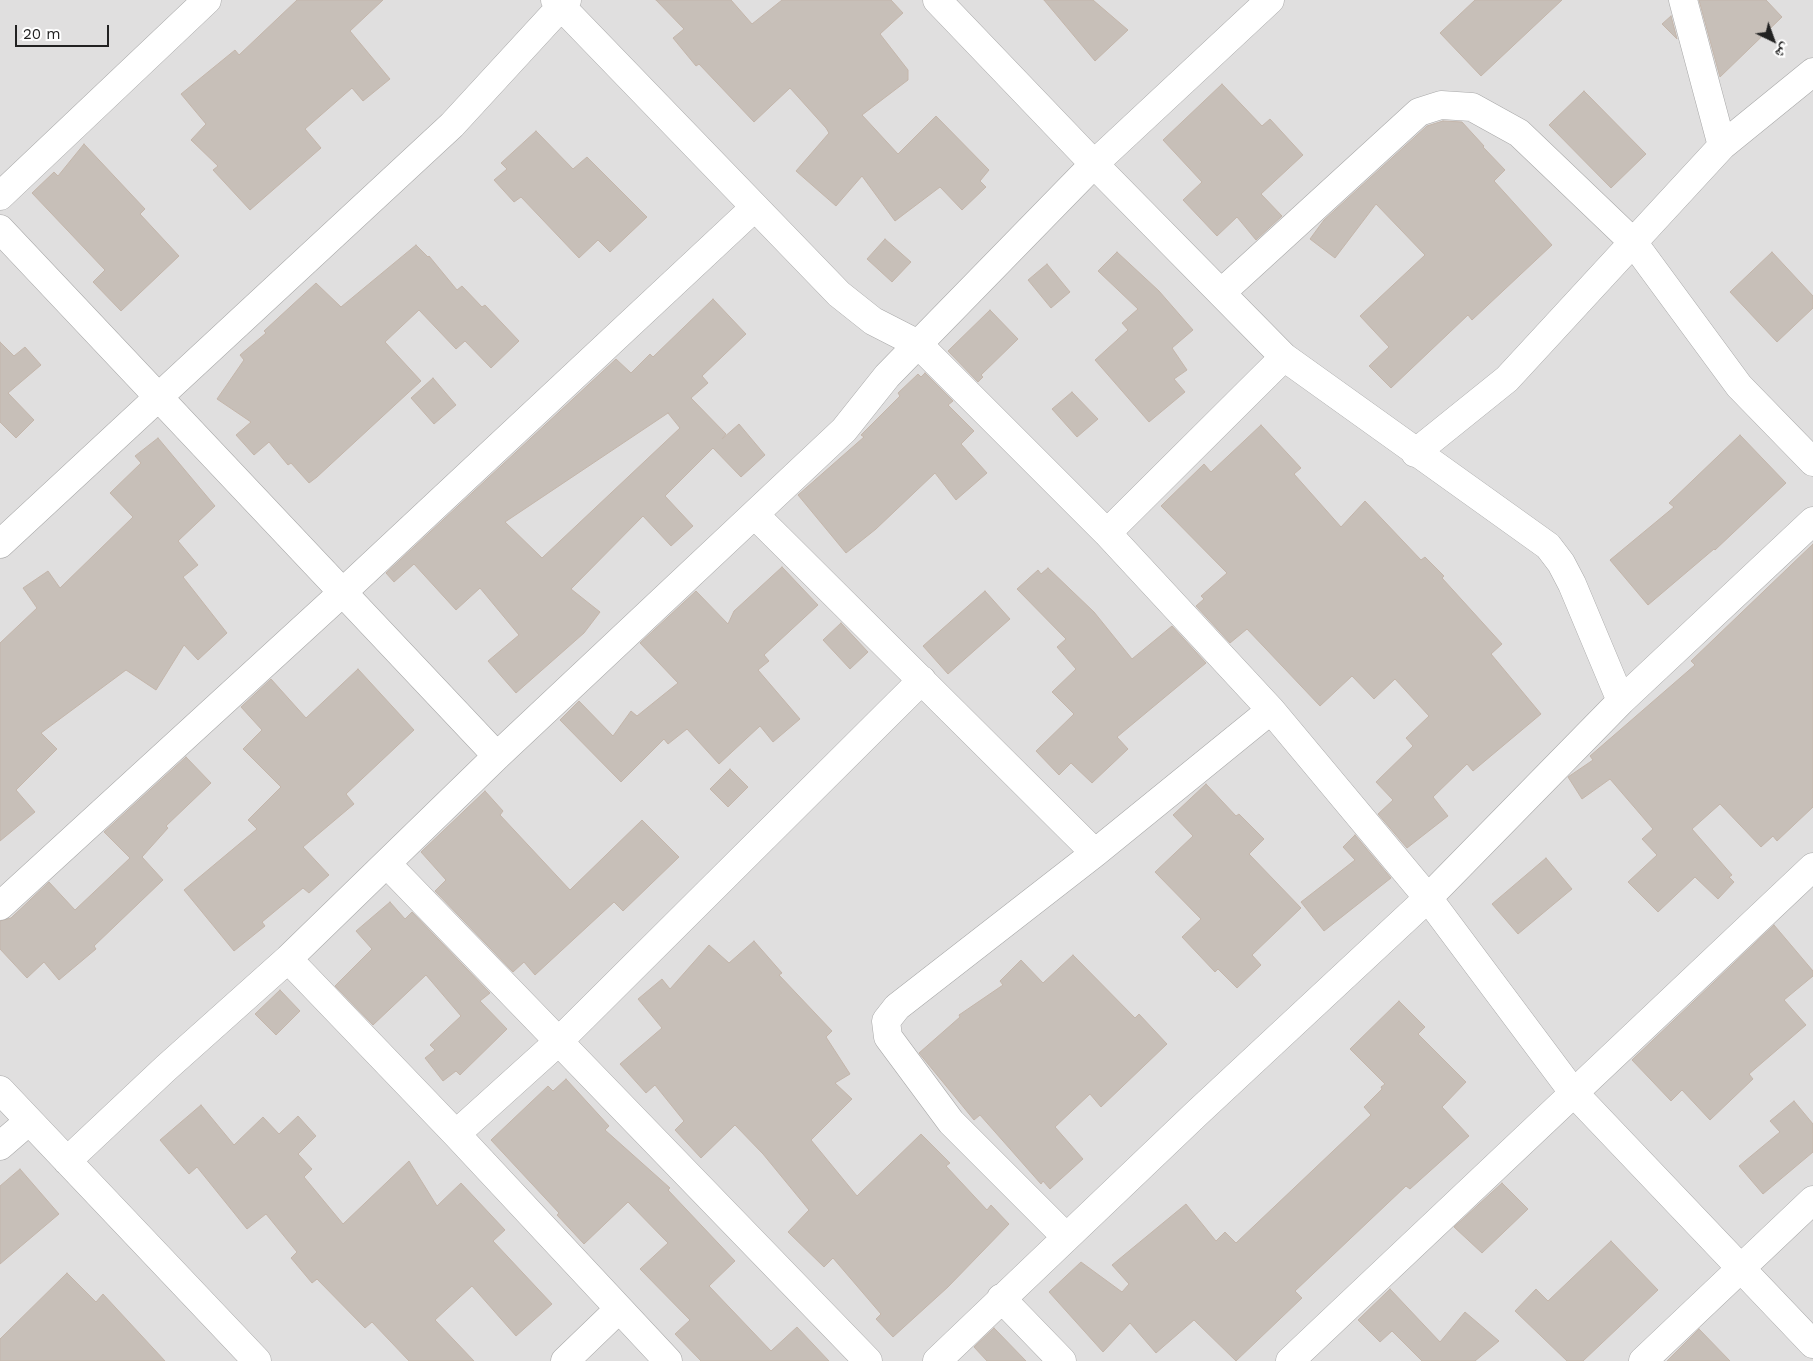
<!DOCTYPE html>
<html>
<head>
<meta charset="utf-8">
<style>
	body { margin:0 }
	#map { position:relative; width:1813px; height:1361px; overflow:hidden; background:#f2efe9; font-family:"Work Sans","Noto Naskh Arabic",sans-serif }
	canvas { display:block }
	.north { position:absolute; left:1748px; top:15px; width:50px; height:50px; -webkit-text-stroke:4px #fff; paint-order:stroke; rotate:138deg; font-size:14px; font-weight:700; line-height:20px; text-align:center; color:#222 }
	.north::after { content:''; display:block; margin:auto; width:18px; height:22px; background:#222; clip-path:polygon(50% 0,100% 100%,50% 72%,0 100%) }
	.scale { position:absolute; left:15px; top:25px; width:94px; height:22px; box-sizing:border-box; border:2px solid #222; border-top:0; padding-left:6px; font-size:15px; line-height:18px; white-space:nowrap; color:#222; -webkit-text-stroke:4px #fff; paint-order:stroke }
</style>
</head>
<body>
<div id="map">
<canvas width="1813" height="1361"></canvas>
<div class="north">ش</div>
<div class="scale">20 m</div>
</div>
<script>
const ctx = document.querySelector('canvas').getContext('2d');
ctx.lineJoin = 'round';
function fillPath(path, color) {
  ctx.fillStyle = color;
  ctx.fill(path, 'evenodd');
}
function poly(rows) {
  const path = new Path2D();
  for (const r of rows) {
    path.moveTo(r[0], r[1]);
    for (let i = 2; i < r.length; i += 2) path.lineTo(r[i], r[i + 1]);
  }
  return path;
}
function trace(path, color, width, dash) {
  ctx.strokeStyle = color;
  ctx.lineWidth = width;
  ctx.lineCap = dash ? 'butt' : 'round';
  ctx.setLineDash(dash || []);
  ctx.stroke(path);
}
fillPath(poly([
	[0,0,1813,0,1813,1361,0,1361]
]), '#e0dfdf');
const building = poly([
	[297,0,383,0,350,31,390,79,363,101,352,88,305,129,321,148,250,210,213,170,218,166,191,140,206,124,181,94,235,50,239,55,297,0],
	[656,0,731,0,752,24,782,0,891,0,903,13,880,34,908,70,908,80,862,115,898,154,936,116,989,170,980,181,986,187,962,210,940,187,895,221,862,176,836,206,796,171,829,133,826,128,790,88,754,122,699,64,696,66,673,38,684,29,656,0],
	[1044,0,1093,0,1128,30,1095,61,1044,0],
	[1475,0,1562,0,1481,76,1440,33,1475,0],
	[1699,0,1766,0,1782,17,1720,77,1699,0],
	[1671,16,1677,39,1662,24,1671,16],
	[1222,84,1262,126,1270,119,1303,155,1261,194,1282,216,1256,240,1237,217,1217,236,1183,200,1202,182,1163,140,1222,84],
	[1584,91,1646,154,1611,188,1549,125,1584,91],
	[1443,121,1462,122,1484,146,1483,147,1505,170,1494,181,1552,245,1472,320,1468,315,1391,388,1369,366,1389,347,1360,316,1425,255,1376,204,1335,258,1310,239,1324,220,1427,126,1443,121],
	[536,131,573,169,587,157,647,217,610,252,598,240,579,258,521,197,514,202,494,180,507,169,501,163,536,131],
	[84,144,145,209,140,214,179,256,121,311,93,282,105,270,32,193,54,172,58,176,84,144],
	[885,239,911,262,892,282,867,259,885,239],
	[416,245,428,257,429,256,457,290,462,286,482,307,485,305,519,341,491,368,465,341,456,349,419,310,385,342,421,381,317,477,309,483,291,463,288,465,269,442,254,455,236,435,251,422,217,399,244,360,240,355,266,333,264,331,316,283,341,307,416,245],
	[1117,252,1159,291,1193,330,1172,348,1187,370,1174,379,1185,392,1149,422,1095,360,1128,330,1122,323,1138,309,1098,271,1117,252],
	[1772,252,1813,296,1813,308,1777,342,1730,292,1772,252],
	[1047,264,1070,292,1051,308,1028,280,1047,264],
	[713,299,746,334,702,376,708,383,691,398,726,434,722,439,739,424,765,455,741,477,713,448,665,496,693,526,671,546,643,516,571,589,600,612,584,633,516,693,488,661,519,635,480,588,456,610,414,564,394,582,386,573,616,359,631,373,650,354,653,357,713,299],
	[668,413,680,428,542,558,505,522,668,413],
	[990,310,1018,339,981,375,983,377,978,382,948,351,990,310],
	[0,342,14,356,25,347,41,365,8,393,34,420,16,438,0,422,0,342],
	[925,373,953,401,948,405,974,431,961,444,987,473,956,500,935,473,876,529,846,553,798,495,864,437,861,435,900,396,898,393,918,374,921,377,925,373],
	[433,378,456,405,434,424,411,398,433,378],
	[1072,392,1098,419,1077,437,1052,409,1072,392],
	[1261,425,1301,468,1294,474,1341,527,1365,501,1421,560,1425,557,1444,576,1442,578,1502,644,1491,654,1541,714,1473,771,1467,764,1433,797,1448,816,1407,848,1378,814,1393,800,1376,782,1413,746,1406,738,1429,716,1395,679,1374,699,1352,676,1320,706,1247,629,1230,643,1196,606,1204,599,1201,596,1227,573,1161,506,1204,464,1211,472,1261,425],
	[1740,435,1786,483,1715,550,1714,549,1648,605,1610,560,1674,507,1669,503,1740,435],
	[158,438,215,506,178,541,198,565,183,577,227,633,198,660,184,645,156,690,126,670,41,733,57,749,16,790,35,812,0,841,0,643,37,608,23,588,48,571,60,588,133,517,110,493,141,463,135,456,158,438],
	[1813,544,1813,807,1777,841,1773,836,1761,847,1720,804,1692,829,1732,875,1729,877,1734,882,1718,899,1695,877,1658,912,1628,882,1657,855,1642,839,1653,829,1610,779,1582,799,1568,777,1593,760,1590,756,1695,665,1691,661,1813,544],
	[782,567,818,605,764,655,769,661,758,670,800,719,773,742,760,726,719,764,687,729,668,744,664,739,621,782,560,720,579,701,613,736,631,711,637,716,678,683,640,643,696,591,728,624,734,611,782,567],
	[1048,568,1094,612,1132,659,1172,626,1206,663,1117,737,1128,749,1092,783,1071,763,1059,775,1036,751,1074,714,1052,692,1076,669,1057,647,1066,639,1017,589,1038,570,1041,574,1048,568],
	[985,591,1010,619,948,674,923,646,985,591],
	[841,623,868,652,850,669,823,640,841,623],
	[358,669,414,730,346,794,354,804,303,847,329,875,309,893,303,888,262,922,265,926,234,951,184,890,257,829,248,820,281,787,243,749,262,730,241,707,271,679,306,718,358,669],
	[186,757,211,783,166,826,168,828,142,857,163,880,94,946,96,949,59,980,44,962,27,978,0,949,0,921,11,918,49,882,75,910,130,858,104,832,186,757],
	[730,769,748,787,728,807,710,789,730,769],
	[1206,784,1236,816,1239,814,1264,839,1249,854,1301,908,1252,955,1261,965,1237,988,1218,969,1215,972,1182,937,1201,919,1155,872,1193,836,1173,815,1206,784],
	[485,791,503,811,500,815,570,890,642,820,679,857,623,911,614,902,535,975,524,962,513,972,435,891,446,880,421,852,485,791],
	[1355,835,1391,878,1324,931,1301,902,1355,860,1343,847,1355,835],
	[1546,858,1572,889,1518,934,1492,904,1546,858],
	[390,902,405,919,412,912,490,993,480,1001,507,1029,460,1075,456,1071,443,1081,425,1058,435,1050,430,1045,461,1016,426,975,373,1025,335,986,372,949,356,931,390,902],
	[1774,925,1813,971,1813,976,1784,1000,1806,1025,1749,1074,1753,1079,1710,1120,1682,1090,1671,1101,1632,1060,1774,925],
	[754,941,782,973,779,975,832,1031,826,1037,850,1074,835,1083,852,1099,811,1140,857,1196,921,1134,950,1163,946,1166,987,1210,991,1205,1009,1224,948,1287,893,1337,876,1319,881,1314,833,1258,824,1267,788,1232,809,1210,763,1154,735,1125,701,1158,675,1130,684,1121,655,1085,646,1093,620,1064,662,1028,638,999,662,979,670,989,709,945,729,963,754,941],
	[1073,955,1135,1018,1139,1014,1167,1044,1101,1107,1090,1094,1055,1127,1083,1159,1050,1189,1043,1181,1041,1184,980,1115,974,1120,919,1053,960,1017,959,1015,1003,985,1000,981,1021,960,1043,983,1073,955],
	[280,990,300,1011,276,1035,255,1014,280,990],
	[1399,1001,1425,1027,1418,1034,1466,1082,1442,1107,1469,1136,1410,1189,1406,1186,1295,1291,1302,1298,1236,1361,1194,1320,1156,1353,1130,1323,1103,1352,1049,1292,1081,1262,1122,1292,1129,1284,1112,1265,1186,1204,1216,1241,1225,1232,1236,1243,1371,1115,1364,1107,1382,1089,1381,1087,1385,1084,1350,1049,1399,1001],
	[566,1079,609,1126,605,1130,670,1188,668,1190,735,1261,709,1286,771,1351,797,1327,829,1361,701,1361,675,1334,690,1320,640,1269,668,1243,628,1202,584,1244,557,1215,559,1213,491,1140,548,1086,553,1091,566,1079],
	[1794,1101,1813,1124,1813,1152,1763,1194,1739,1166,1780,1132,1770,1121,1794,1101],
	[201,1105,234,1145,263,1117,279,1134,298,1116,316,1136,298,1154,312,1169,304,1177,343,1224,409,1161,437,1206,461,1183,505,1230,493,1241,552,1304,516,1336,472,1286,435,1320,474,1361,409,1361,372,1322,365,1328,317,1279,312,1283,291,1258,297,1252,266,1214,247,1229,197,1167,189,1174,160,1140,201,1105],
	[20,1169,59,1214,0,1264,0,1186,20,1169],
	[1502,1183,1528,1209,1482,1253,1454,1227,1502,1183],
	[1611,1241,1658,1290,1583,1361,1567,1361,1515,1311,1536,1289,1548,1301,1611,1241],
	[67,1273,96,1302,103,1294,165,1361,0,1361,0,1339,67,1273],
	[1390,1289,1440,1342,1465,1312,1499,1341,1475,1361,1422,1361,1392,1331,1380,1342,1358,1320,1390,1289],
	[994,1328,1026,1361,987,1361,974,1347,994,1328],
	[1699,1329,1730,1361,1667,1361,1699,1329]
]);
fillPath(building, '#c7bfb8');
trace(building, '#c4b6ab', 1);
const minor = poly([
	[555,0,839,294,873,321,918,344,1107,533,1271,710,1428,898,1573,1092,1813,1344],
	[937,0,1094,164,1284,357,1548,546,1561,563,1572,584,1621,701],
	[1683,0,1722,146],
	[0,196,207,0],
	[0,229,497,756],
	[1221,293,1419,112,1441,105,1472,107,1519,133,1633,242,1739,386,1813,462],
	[1415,453,1507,379,1722,146,1813,72],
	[755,515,1095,853],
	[1107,533,1284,357],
	[0,544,452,125,567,0],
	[387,864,868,1361],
	[0,906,343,592,754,208],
	[288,959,456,1134,668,1361],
	[0,1090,257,1361],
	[456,1134,558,1042,922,680],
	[0,1146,29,1121],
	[67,1161,166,1068,288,959,497,756,844,430,887,376,1094,164,1270,0],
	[1066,1237,951,1122,888,1037,886,1021,897,1007,1095,853,1271,710],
	[1001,1298,1062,1361],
	[565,1361,619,1309],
	[937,1361,1196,1114,1428,898,1621,701,1813,521],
	[1290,1361,1813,867],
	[1643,1361,1813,1200]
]);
trace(minor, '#a9a9a9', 29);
trace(minor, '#fff', 28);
</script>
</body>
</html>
